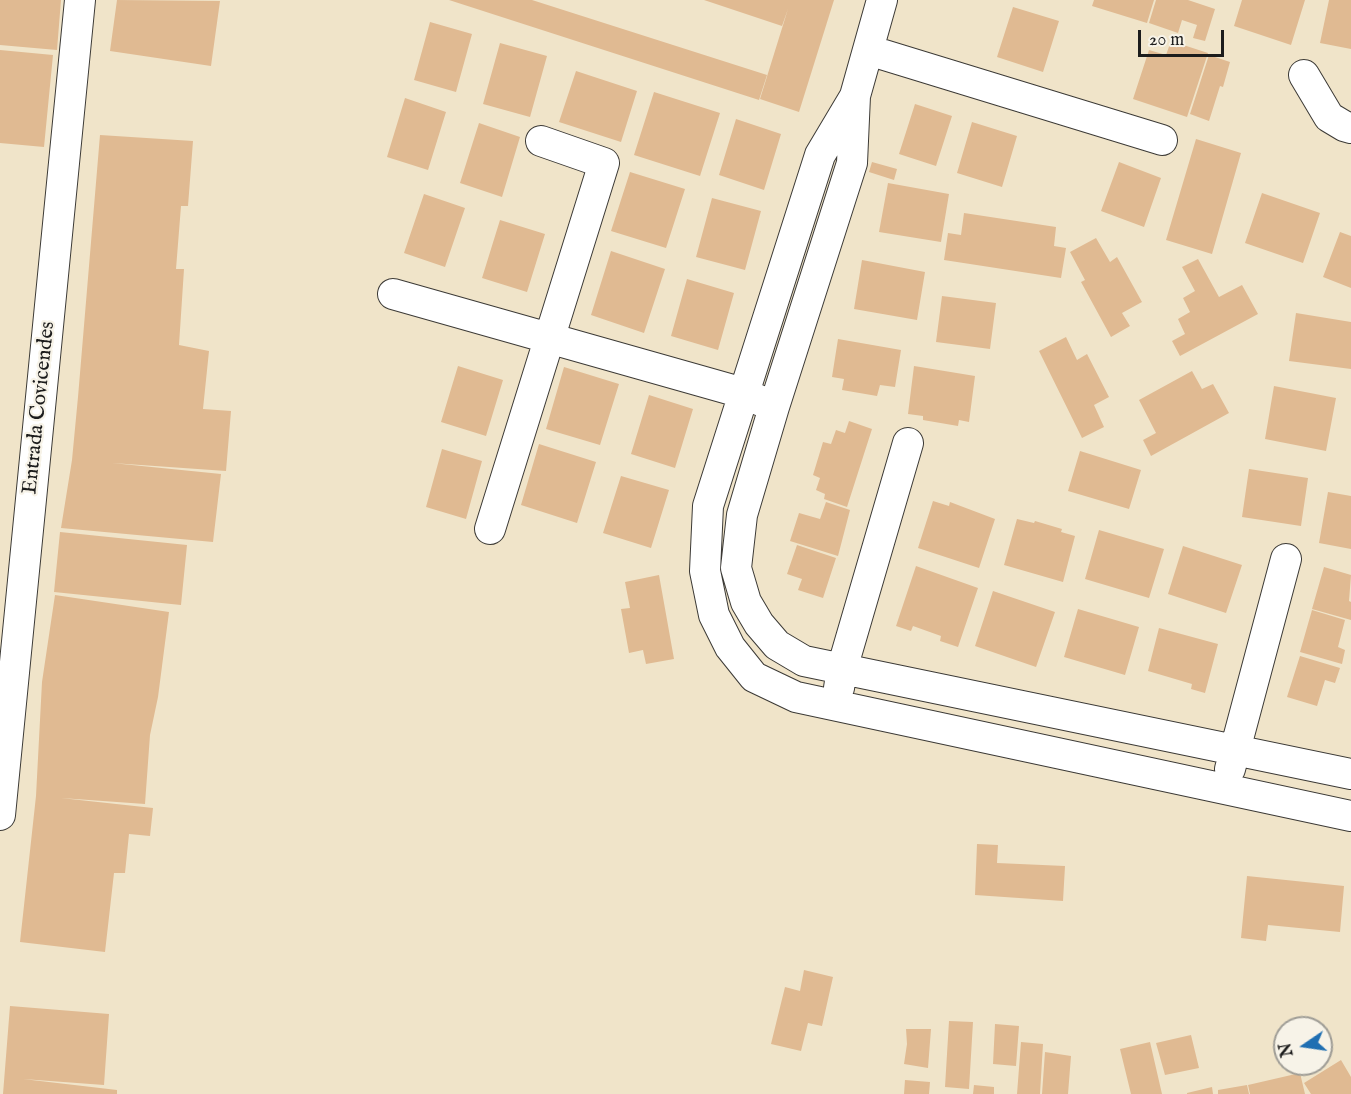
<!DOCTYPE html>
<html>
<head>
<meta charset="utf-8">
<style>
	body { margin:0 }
	#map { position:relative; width:1351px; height:1094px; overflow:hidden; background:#f0e4c9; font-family:"IM FELL English",serif }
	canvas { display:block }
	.north { position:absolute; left:1273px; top:1016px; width:60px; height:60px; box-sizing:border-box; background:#f7f3e8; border:2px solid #9f9d96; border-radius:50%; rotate:257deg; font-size:16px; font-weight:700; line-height:24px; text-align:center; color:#1c1c1c }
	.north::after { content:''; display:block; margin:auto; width:21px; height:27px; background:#1f6fb2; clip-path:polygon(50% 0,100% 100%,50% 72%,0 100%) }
	.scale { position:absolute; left:1138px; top:30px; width:86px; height:27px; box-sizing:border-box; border:3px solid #1c1c1c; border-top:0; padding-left:8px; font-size:18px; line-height:21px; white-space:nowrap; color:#1c1c1c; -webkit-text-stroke:4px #f7f3e8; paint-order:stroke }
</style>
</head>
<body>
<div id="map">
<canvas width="1351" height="1094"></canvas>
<div class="north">N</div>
<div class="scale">20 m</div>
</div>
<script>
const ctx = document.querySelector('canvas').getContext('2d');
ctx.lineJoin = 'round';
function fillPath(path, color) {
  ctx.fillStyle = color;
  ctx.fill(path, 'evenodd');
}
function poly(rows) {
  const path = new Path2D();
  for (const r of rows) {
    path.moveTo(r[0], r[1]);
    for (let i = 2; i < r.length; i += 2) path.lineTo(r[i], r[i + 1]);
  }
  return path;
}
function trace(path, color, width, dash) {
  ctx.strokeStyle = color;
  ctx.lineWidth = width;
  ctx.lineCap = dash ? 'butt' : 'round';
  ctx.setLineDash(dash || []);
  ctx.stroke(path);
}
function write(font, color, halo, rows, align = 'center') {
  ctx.font = font + ' "IM FELL English",serif';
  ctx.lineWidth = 4.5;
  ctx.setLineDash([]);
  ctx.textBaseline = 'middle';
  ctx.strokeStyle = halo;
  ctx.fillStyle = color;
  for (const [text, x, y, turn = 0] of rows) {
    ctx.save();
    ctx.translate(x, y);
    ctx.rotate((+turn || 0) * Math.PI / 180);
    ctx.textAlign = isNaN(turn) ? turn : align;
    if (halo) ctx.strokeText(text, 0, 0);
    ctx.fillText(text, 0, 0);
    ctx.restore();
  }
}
fillPath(poly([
	[0,0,61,0,57,50,0,45],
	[117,0,220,1,211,66,110,51],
	[449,0,532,0,767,75,759,100],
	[704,0,834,0,799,112,760,99,788,9,782,26],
	[1094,0,1154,0,1147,23,1092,6],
	[1156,0,1188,0,1215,9,1205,41,1193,38,1197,25,1182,20,1178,33,1149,23],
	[1242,0,1305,0,1291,45,1234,26],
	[1329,0,1351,0,1351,49,1320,43],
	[1013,7,1059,21,1043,72,997,57],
	[430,22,472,34,456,92,414,80],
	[1171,41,1208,53,1187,117,1133,99,1149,50,1166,55],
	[500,43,547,56,530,117,483,104],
	[0,50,53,55,44,147,0,143],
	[1209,55,1230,62,1223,87,1220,86,1209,121,1190,114],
	[576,71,637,91,621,142,559,122],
	[654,92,720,113,700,176,634,155],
	[405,98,446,112,428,170,387,157],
	[915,104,952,116,936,166,899,154],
	[736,119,781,134,764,190,719,175],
	[972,122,1017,136,1002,187,957,173],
	[479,123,520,137,502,197,460,183],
	[100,135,193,141,188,206,181,206,176,269,184,269,179,345,209,351,203,409,231,411,226,471,112,463,221,474,213,542,61,528,72,460,78,397],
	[1196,139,1241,153,1212,254,1166,240],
	[872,162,897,169,894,180,869,172],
	[1119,162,1161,178,1144,227,1101,211],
	[630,172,685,189,666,248,611,231],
	[888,183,949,194,941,242,879,232],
	[1262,193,1320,213,1303,263,1245,243],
	[424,194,465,208,445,267,404,253],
	[712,198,761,211,745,270,696,257],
	[964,213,1056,227,1054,246,1066,248,1061,278,944,260,948,233,961,235],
	[500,220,545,234,527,292,482,278],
	[1340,232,1351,236,1351,288,1323,277],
	[1096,238,1110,262,1117,257,1142,302,1122,313,1130,326,1111,337,1081,282,1085,280,1070,252],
	[611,251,665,269,644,333,591,315],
	[1198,259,1219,297,1242,285,1258,314,1180,356,1172,341,1185,334,1178,319,1190,312,1183,298,1195,291,1182,267],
	[862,260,925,272,917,320,854,309],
	[687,279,734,293,718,350,671,336],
	[942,296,996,303,990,349,936,342],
	[1296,313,1351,322,1351,369,1289,361],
	[1066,337,1077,360,1087,354,1109,397,1094,405,1104,427,1082,438,1039,351],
	[838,339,901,350,895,387,880,385,877,396,842,390,844,379,832,377],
	[458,366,503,380,486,436,441,422],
	[914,366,975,376,969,422,959,420,958,426,923,420,923,416,908,414],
	[564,367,619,384,600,445,546,429],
	[1192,371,1202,389,1213,384,1229,413,1151,456,1143,440,1156,433,1139,400],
	[1274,386,1336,398,1326,451,1265,439],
	[649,395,693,409,675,468,631,454],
	[849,421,872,429,847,507,824,499,825,494,816,490,820,478,813,475,823,442,831,444,836,430,845,433],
	[539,444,596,462,577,523,521,505],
	[442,449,482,461,466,519,426,507],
	[1080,451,1141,470,1129,509,1068,491],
	[1249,469,1308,478,1301,526,1242,517],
	[621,476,669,490,651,548,603,533],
	[1328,492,1351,496,1351,549,1319,543],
	[933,501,949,506,950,502,995,519,979,568,918,548],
	[826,502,850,510,838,556,790,541,799,513,820,519],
	[1017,519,1034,523,1035,521,1062,529,1061,532,1075,536,1063,582,1004,565],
	[1099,530,1164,549,1149,598,1085,579],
	[60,532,187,545,181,605,54,592],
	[797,545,836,558,823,598,798,590,802,579,787,574],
	[1183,546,1242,565,1226,613,1168,594],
	[916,566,978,588,958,647,940,641,941,636,913,626,911,631,896,626],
	[1324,567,1351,575,1349,601,1351,602,1351,620,1312,609],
	[659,575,674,659,646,664,643,650,629,653,621,609,630,608,625,582],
	[993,591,1055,612,1036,667,975,646],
	[55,595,169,612,158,697,150,735,145,804,61,798,153,808,150,836,129,834,125,873,114,873,105,952,20,942,36,796,42,682],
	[1078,609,1139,627,1125,675,1064,657],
	[1312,610,1345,620,1338,647,1345,650,1342,664,1300,652],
	[1159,628,1218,644,1205,693,1191,689,1192,684,1148,671],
	[1300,656,1340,668,1335,683,1325,680,1317,706,1287,697],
	[977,844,998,845,997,863,1065,866,1063,901,975,895],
	[1247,876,1344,886,1340,932,1268,925,1266,941,1241,938],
	[804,970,833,977,822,1026,808,1023,801,1051,771,1044,785,987,800,991],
	[10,1006,109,1014,104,1085,23,1079,117,1090,117,1094,3,1094],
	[949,1021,973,1022,969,1089,945,1087],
	[995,1024,1019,1026,1016,1066,993,1064],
	[906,1029,931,1029,928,1068,904,1064,907,1044],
	[1191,1035,1199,1068,1165,1075,1156,1043],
	[1021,1042,1043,1044,1040,1094,1017,1094],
	[1150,1042,1162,1094,1131,1094,1120,1049],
	[1045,1052,1071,1056,1068,1094,1042,1094],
	[1341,1060,1351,1077,1351,1094,1311,1094,1304,1083],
	[1300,1073,1305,1094,1250,1094,1248,1085],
	[905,1080,930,1082,929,1094,904,1094],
	[974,1085,994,1087,994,1094,973,1094],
	[1247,1085,1249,1094,1218,1094,1218,1090],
	[1212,1087,1213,1094,1187,1094,1187,1093]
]), '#e0ba92');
const street = poly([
	[882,0,855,96,852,163,774,407,742,515,736,568,746,602,759,624,777,645,804,661,1351,774],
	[868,50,1162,140],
	[1304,75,1329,117,1344,126,1351,128],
	[854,98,820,155,708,506,705,571,714,615,730,647,754,677,796,697,1351,816],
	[393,294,743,393,761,401],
	[490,529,604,163,541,141],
	[839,688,842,669,908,443],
	[1230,769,1286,559],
	[0,815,80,0]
]);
trace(street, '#3c3a36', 32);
trace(street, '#fff', 30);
write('21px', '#1c1c1c', '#f7f3e8', [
	["Entrada Covicendes",40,408,-84]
]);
</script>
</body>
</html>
